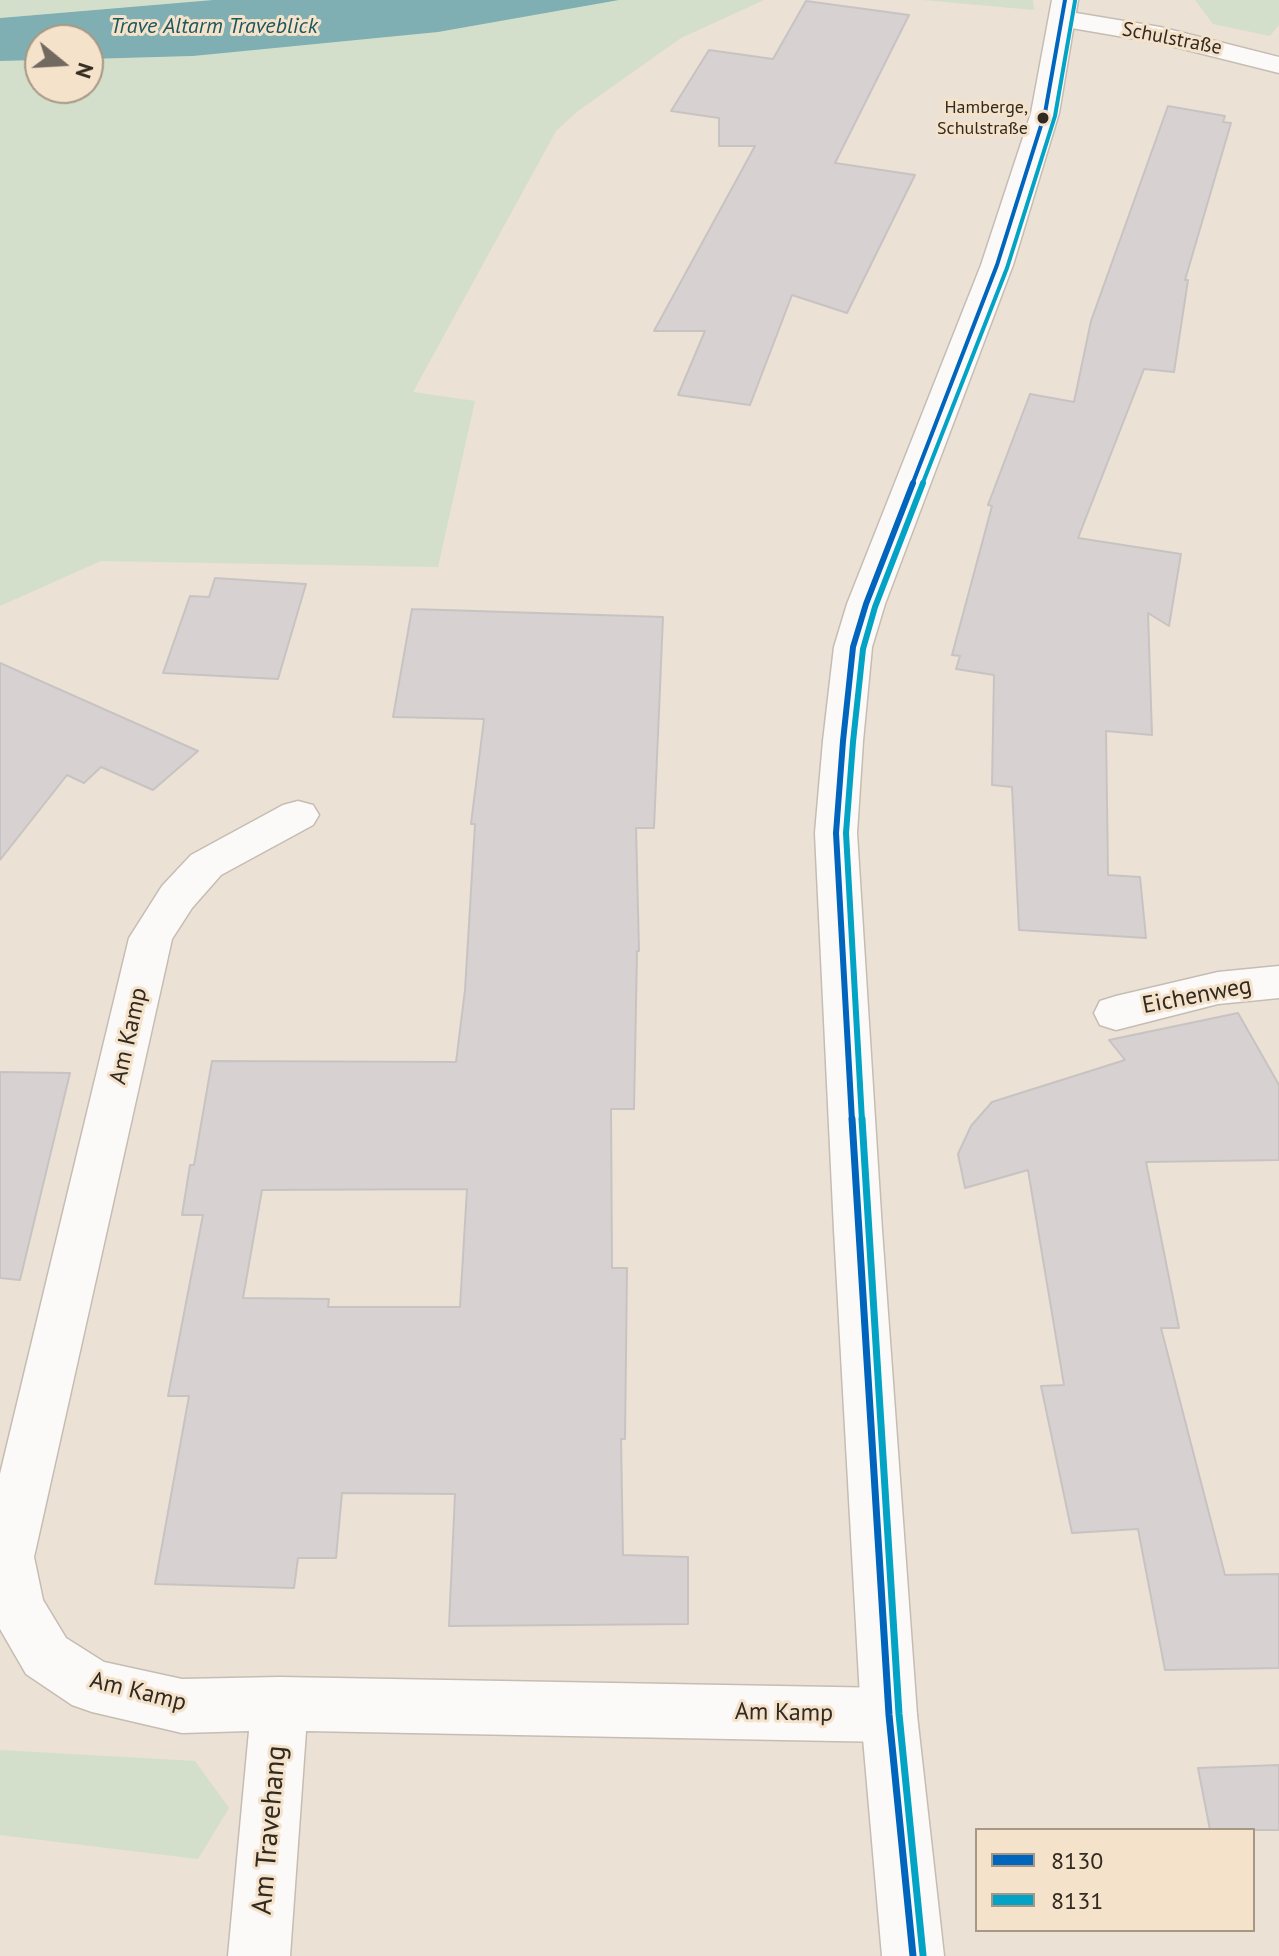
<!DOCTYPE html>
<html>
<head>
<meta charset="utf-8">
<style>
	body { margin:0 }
	#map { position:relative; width:1279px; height:1956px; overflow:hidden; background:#ebe1d4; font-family:"PT Sans",sans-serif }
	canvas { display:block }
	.legend { position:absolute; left:975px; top:1828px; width:280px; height:104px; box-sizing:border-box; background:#f5e2ca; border:2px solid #a79886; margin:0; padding:10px 14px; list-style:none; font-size:24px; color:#312a21 }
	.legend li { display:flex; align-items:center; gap:16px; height:40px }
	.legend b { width:40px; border:2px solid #a79886 }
	.north { position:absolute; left:24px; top:24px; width:80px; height:80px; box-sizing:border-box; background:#f5e2ca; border:2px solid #a79886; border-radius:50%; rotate:108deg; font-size:22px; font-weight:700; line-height:32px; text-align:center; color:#312a21 }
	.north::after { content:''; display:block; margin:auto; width:28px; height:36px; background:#726a60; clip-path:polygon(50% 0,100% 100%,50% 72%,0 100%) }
</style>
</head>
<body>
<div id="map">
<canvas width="1279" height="1956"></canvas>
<ul class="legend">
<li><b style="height:10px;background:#0065bd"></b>8130</li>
<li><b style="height:10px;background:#02a3c5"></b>8131</li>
</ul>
<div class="north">N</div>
</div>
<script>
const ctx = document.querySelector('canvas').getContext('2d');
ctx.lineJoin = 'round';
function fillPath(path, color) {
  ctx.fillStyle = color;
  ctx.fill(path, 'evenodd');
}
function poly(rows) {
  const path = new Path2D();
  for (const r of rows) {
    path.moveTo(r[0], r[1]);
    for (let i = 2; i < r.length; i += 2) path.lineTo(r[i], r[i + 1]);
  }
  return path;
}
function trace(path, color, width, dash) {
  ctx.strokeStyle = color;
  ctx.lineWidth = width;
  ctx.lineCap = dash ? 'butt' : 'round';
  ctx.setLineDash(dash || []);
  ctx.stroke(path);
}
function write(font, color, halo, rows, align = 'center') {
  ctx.font = font + ' "PT Sans",sans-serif';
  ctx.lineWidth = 6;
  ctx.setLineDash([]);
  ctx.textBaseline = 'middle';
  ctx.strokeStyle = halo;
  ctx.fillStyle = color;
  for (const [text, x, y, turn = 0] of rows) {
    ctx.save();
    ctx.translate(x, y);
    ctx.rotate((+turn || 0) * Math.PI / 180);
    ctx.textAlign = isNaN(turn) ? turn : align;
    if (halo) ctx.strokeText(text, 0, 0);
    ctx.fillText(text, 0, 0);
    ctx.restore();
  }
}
fillPath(poly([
	[0,0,213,0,0,18],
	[619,0,764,0,681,38,578,111,556,131,413,392,475,401,438,567,101,561,0,606,0,61,40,60,40,88,88,88,88,59,193,56],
	[923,0,1033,0,1034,10],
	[1195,0,1279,0,1279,25,1270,36,1213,24],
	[0,1750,195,1761,229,1808,198,1859,0,1835]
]), '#d3dfcb');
fillPath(poly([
	[213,0,619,0,438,32,193,56,88,59,88,40,40,40,40,60,0,61,0,18]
]), '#7fafb2');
const building = poly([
	[806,1,909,15,835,163,915,175,847,313,792,295,750,405,678,395,705,331,654,331,755,146,719,146,719,118,671,111,709,50,773,59,806,1],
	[1168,106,1225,116,1223,122,1231,123,1185,280,1188,280,1174,372,1144,369,1078,538,1181,554,1169,626,1148,613,1152,735,1106,731,1108,875,1140,877,1146,938,1019,930,1012,787,992,785,994,675,956,669,960,656,952,655,992,506,988,505,1030,394,1074,402,1091,321,1168,106],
	[215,578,306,584,278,679,163,673,190,596,209,597,215,578],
	[412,609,663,617,654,828,636,828,639,951,637,951,634,1109,611,1109,612,1268,627,1268,625,1439,621,1439,623,1555,688,1557,688,1624,449,1626,455,1494,342,1493,336,1558,298,1558,294,1588,155,1584,189,1396,168,1396,203,1215,182,1215,190,1165,194,1165,212,1061,456,1062,465,990,475,824,471,824,484,719,393,717,412,609],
	[467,1189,460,1307,328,1307,329,1299,243,1298,262,1190,467,1189],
	[0,663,198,751,153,790,101,767,84,783,67,775,0,860,0,663],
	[1238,1013,1279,1085,1279,1160,1146,1162,1179,1328,1161,1328,1225,1575,1279,1574,1279,1668,1165,1670,1138,1529,1072,1533,1041,1386,1064,1385,1028,1170,965,1188,958,1154,971,1126,992,1102,1125,1060,1109,1040,1238,1013],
	[0,1072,70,1073,20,1280,0,1278,0,1072],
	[1279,1765,1279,1830,1210,1830,1198,1768,1279,1765]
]);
fillPath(building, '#d7d2d1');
trace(building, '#c8c3c3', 2);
const minor = poly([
	[1064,11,1160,27,1279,57,1279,73,1159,43,1054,25,1050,19,1054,13,1064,11],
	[298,801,313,805,319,815,313,825,221,875,192,908,172,939,34,1557,43,1600,66,1638,104,1662,182,1679,280,1677,889,1688,909,1696,917,1715,909,1734,889,1742,306,1731,290,1956,228,1956,249,1731,182,1733,92,1712,72,1705,26,1674,0,1629,0,1474,129,938,162,886,191,855,283,805,298,801],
	[1279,966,1279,998,1218,1004,1116,1030,1100,1025,1094,1013,1100,1001,1116,996,1218,972,1279,966]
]);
const primary = poly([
	[1052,0,1078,0,1059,113,1013,265,885,604,872,647,863,741,857,833,882,1230,917,1715,944,1956,882,1956,861,1715,834,1230,815,833,823,741,834,647,847,604,981,265,1031,113,1052,0]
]);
trace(minor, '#c5bdb3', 3);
trace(primary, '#c5bdb3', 3);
fillPath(minor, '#fcfaf9');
fillPath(primary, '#fcfaf9');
trace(poly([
	[912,485,997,265,1045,113,1065,0]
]), '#0065bd', 4);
trace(poly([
	[852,1121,836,833,843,741,853,647,866,604,913,483]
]), '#0065bd', 6);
trace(poly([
	[852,1119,889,1715,913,1956]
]), '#0065bd', 7);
trace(poly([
	[922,485,1007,268,1055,116,1075,1]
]), '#02a3c5', 4);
trace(poly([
	[862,1121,846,833,853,742,863,649,875,607,923,483]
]), '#02a3c5', 6);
trace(poly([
	[862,1119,899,1714,923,1955]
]), '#02a3c5', 7);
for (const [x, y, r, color] of [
	[1043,118,7,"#312a21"]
]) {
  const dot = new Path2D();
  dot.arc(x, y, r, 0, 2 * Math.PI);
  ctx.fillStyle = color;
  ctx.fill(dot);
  trace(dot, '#f5e2ca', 3);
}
write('18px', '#312a21', '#f5e2ca', [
	["Hamberge,",1028,108],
	["Schulstraße",1028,129]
], 'right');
write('20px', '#312a21', '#f5e2ca', [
	["Schulstraße",1172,39,11]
]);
write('italic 22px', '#1a585f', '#f5e2ca', [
	["Trave Altarm Traveblick",214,27]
]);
write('24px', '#312a21', '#f5e2ca', [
	["Eichenweg",1197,996,-11],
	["Am Kamp",129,1036,-77],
	["Am Kamp",138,1692,14],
	["Am Kamp",784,1713,1]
]);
write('28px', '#312a21', '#f5e2ca', [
	["Am Travehang",270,1830,-85]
]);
</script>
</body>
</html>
